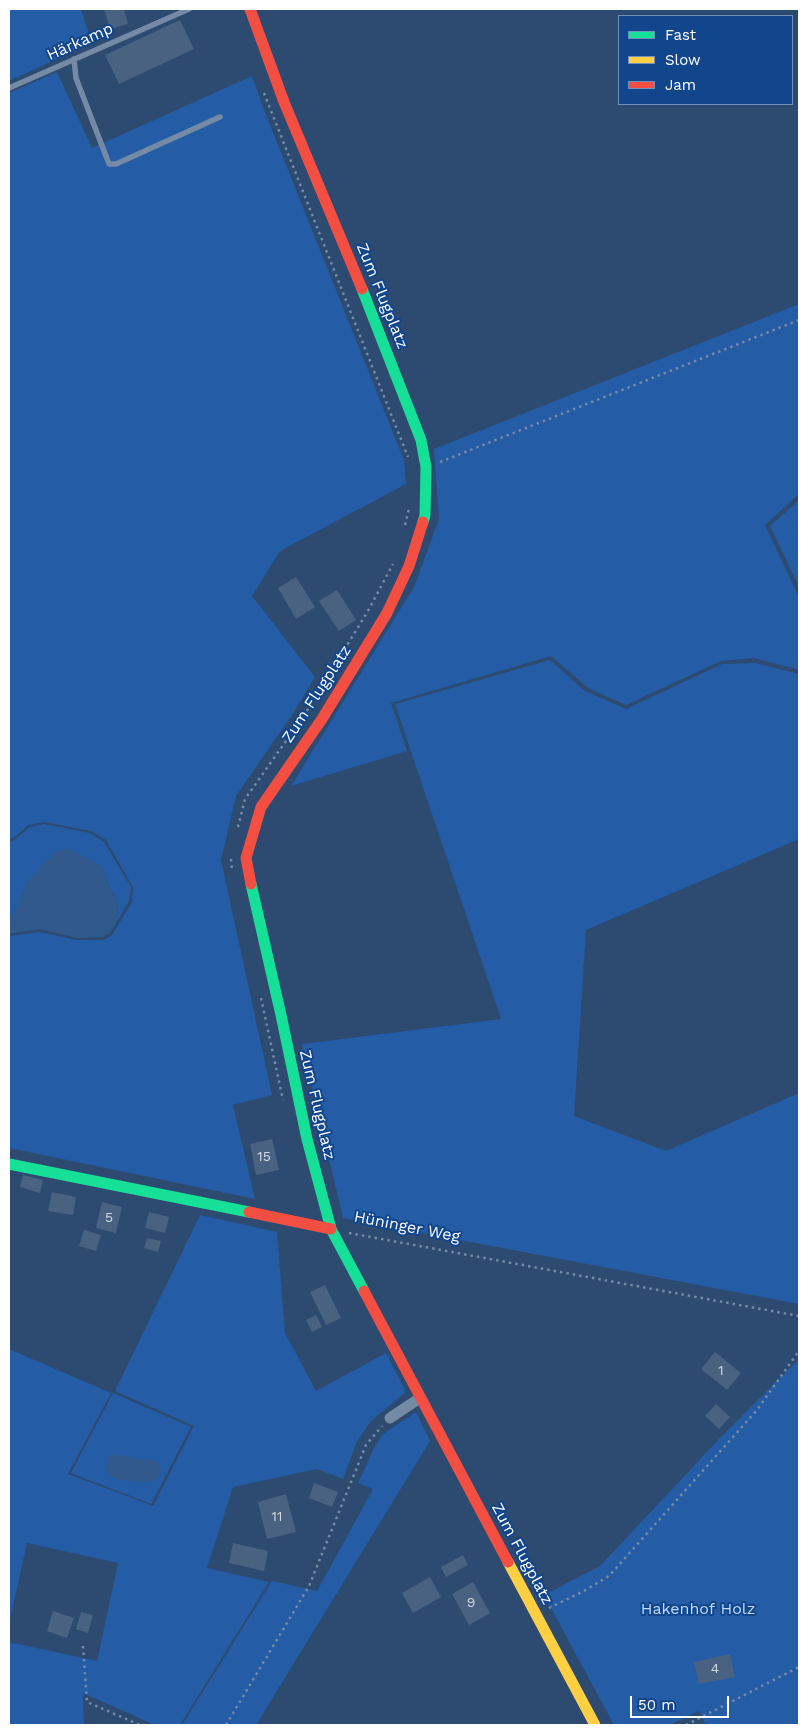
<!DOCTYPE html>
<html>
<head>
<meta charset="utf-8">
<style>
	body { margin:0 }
	#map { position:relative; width:808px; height:1734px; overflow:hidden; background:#2d4a71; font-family:"Work Sans",sans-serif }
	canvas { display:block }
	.frame { position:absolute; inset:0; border:10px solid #fff; pointer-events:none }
	.legend { position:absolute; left:618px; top:15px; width:175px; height:90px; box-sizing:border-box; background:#11468d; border:1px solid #7090bb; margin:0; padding:6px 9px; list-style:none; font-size:15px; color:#fff }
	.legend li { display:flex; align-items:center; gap:10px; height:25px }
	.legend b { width:25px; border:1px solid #7090bb }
	.scale { position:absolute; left:630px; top:1696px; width:99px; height:22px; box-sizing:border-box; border:2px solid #fff; border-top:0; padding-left:6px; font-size:15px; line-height:18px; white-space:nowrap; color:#fff; -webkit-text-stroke:4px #11468d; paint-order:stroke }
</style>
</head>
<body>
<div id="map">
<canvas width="808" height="1734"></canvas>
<div class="frame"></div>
<ul class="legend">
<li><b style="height:6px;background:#16e098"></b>Fast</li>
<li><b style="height:6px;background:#ffcf43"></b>Slow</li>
<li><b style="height:6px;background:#f24e42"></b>Jam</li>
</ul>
<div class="scale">50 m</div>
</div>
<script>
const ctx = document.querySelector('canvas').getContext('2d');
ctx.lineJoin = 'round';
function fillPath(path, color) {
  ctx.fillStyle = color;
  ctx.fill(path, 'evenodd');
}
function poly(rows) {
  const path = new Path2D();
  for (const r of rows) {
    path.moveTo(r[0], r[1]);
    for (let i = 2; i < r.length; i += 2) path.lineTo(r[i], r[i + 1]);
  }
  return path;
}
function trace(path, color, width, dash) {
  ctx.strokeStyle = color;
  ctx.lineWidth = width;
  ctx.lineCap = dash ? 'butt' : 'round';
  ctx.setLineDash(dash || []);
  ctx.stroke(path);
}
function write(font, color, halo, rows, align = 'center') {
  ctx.font = font + ' "Work Sans",sans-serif';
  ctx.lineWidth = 4;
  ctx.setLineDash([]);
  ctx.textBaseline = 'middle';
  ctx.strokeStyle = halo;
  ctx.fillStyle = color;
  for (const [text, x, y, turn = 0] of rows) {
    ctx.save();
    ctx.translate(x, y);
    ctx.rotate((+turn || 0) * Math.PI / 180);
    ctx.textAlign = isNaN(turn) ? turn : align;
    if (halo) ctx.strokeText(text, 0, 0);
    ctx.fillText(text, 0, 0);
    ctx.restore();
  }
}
fillPath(poly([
	[9,9,81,9,92,43,9,81],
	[57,72,92,148,252,76,266,115,404,460,406,484,280,551,252,596,315,677,292,715,236,796,221,860,272,1095,233,1105,255,1199,9,1148,9,936,40,932,76,940,103,940,112,935,132,902,133,887,106,840,91,831,44,822,29,825,13,838,9,839,9,93],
	[799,304,799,494,765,525,799,597,799,670,754,658,721,661,626,705,588,688,551,656,391,703,407,751,291,786,414,587,439,519,434,449],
	[799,500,799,587,770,526],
	[550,660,585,691,626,709,722,664,755,663,799,674,799,839,586,930,574,1116,666,1151,799,1093,799,1304,343,1218,302,1044,501,1019,395,704],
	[44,824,90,833,104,842,131,887,129,901,110,933,118,915,117,900,110,889,101,866,29,880,14,915,9,916,9,842,14,840,30,827],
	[200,1215,277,1232,285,1333,316,1391,386,1353,406,1392,371,1421,357,1441,343,1479,317,1469,233,1487,207,1568,269,1582,180,1725,155,1725,83,1693,84,1725,9,1725,9,1642,97,1661,118,1563,27,1543,9,1624,9,1349,111,1393,68,1474,153,1506,194,1426,115,1391],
	[799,1359,799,1725,706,1725,699,1711,669,1725,614,1725,544,1595,600,1566,720,1438],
	[113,1393,191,1427,151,1504,71,1473],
	[416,1412,430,1441,256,1725,182,1725,272,1581,317,1591,373,1489,358,1483,374,1448,383,1434]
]), '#245ca5');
fillPath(poly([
	[67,848,95,862,101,866,110,889,117,900,118,915,110,933,103,937,77,938,40,929,9,934,9,916,14,915,29,880,54,853],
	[117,1455,139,1459,154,1460,159,1464,161,1471,158,1478,149,1482,118,1480,111,1476,106,1472,107,1461,109,1456]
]), '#32598b');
fillPath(poly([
	[104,9,124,9,128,24,110,29],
	[180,20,194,49,119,84,105,55],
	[296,577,315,607,296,619,278,588],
	[337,590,356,620,339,631,319,601],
	[272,1139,279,1170,256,1175,250,1144],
	[23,1175,43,1180,40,1193,20,1187],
	[52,1192,76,1197,73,1215,48,1211],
	[102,1202,122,1207,116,1233,96,1228],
	[149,1212,169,1217,165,1233,145,1228],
	[84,1230,101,1235,96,1251,79,1246],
	[147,1238,161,1241,158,1252,144,1248],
	[325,1285,341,1318,326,1325,310,1292],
	[316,1315,322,1327,312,1332,306,1320],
	[715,1352,741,1373,727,1390,701,1369],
	[716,1404,730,1417,719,1429,705,1416],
	[314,1483,338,1492,332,1507,309,1498],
	[286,1494,296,1532,267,1539,258,1502],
	[233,1543,268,1551,264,1571,229,1563],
	[463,1555,468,1565,446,1577,441,1567],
	[430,1577,441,1597,413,1613,402,1593],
	[473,1582,490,1613,469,1625,452,1594],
	[53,1611,74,1618,67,1638,47,1631],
	[81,1612,93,1615,88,1633,76,1629],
	[730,1654,735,1677,699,1684,694,1662]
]), '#4a6281');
trace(poly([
	[264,93,408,457],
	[440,462,799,320],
	[405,525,409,509],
	[238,827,245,799,305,714,368,611,393,564],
	[231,859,232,871],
	[261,998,283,1100],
	[349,1233,799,1316],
	[549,1608,584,1591,609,1576,757,1410,799,1351],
	[83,1646,87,1702,140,1725],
	[226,1725,309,1586,366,1445,382,1426],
	[686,1725,799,1667]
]), '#748aa5', 2.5, [2.5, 4]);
trace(poly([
	[74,59,76,78,109,164,116,164,220,117],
	[9,88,189,9]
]), '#748aa5', 5.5);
trace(poly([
	[390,1418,420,1398]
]), '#748aa5', 11);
trace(poly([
	[362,289,421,440,426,467,425,516,423,522],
	[251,884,281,1015,307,1139,331,1229,364,1291],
	[9,1164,249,1212]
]), '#16e098', 11);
trace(poly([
	[508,1562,595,1725]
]), '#ffcf43', 11);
trace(poly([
	[250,9,284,102,362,289],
	[251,884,246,858,261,807,322,719,387,613,409,566,423,522],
	[249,1212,331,1229],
	[364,1291,508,1562]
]), '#f24e42', 11);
write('14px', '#d2d8e0', null, [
	["15",264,1157],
	["5",109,1218],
	["1",721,1371],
	["11",277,1517],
	["9",471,1603],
	["4",715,1669]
]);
write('16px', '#fff', '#11468d', [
	["Härkamp",80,42,-24],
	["Zum Flugplatz",382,296,68],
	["Zum Flugplatz",317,694,-57],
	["Zum Flugplatz",317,1105,77],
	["Hüninger Weg",407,1227,11],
	["Zum Flugplatz",522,1554,62]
]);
write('16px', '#c0dbfd', '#11468d', [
	["Hakenhof Holz",698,1609]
]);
</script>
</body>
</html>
